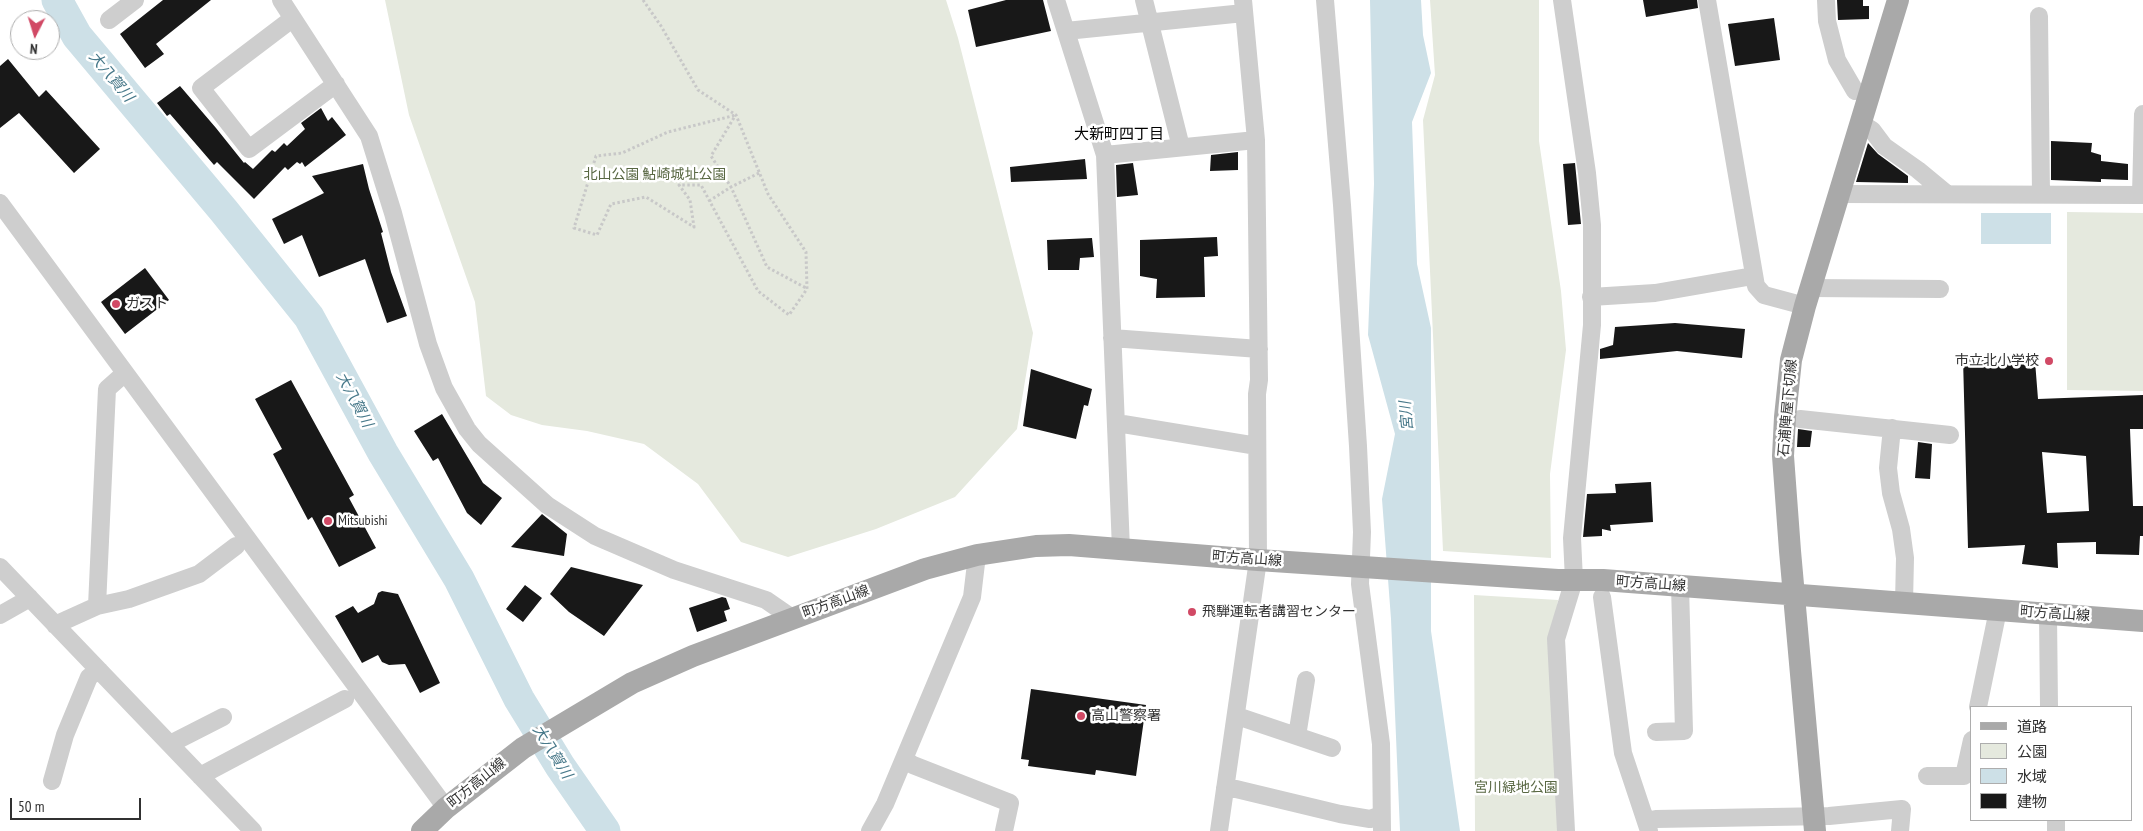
<!DOCTYPE html>
<html>
<head>
<meta charset="utf-8">
<style>
	body { margin:0 }
	#map { position:relative; width:2143px; height:831px; overflow:hidden; background:#fff; font-family:"PT Sans Narrow","Noto Sans JP",sans-serif }
	canvas { display:block }
	.legend { position:absolute; left:1970px; top:706px; width:162px; height:115px; box-sizing:border-box; background:#fff; border:1px solid #adadad; margin:0; padding:6px 9px; list-style:none; font-size:15px; color:#313131 }
	.legend li { display:flex; align-items:center; gap:10px; height:25px }
	.legend b { width:25px; border:1px solid #adadad }
	.north { position:absolute; left:10px; top:10px; width:50px; height:50px; box-sizing:border-box; background:#fff; border:1px solid #adadad; border-radius:50%; rotate:185deg; font-size:14px; font-weight:700; line-height:20px; text-align:center; color:#313131 }
	.north::after { content:''; display:block; margin:auto; width:18px; height:22px; background:#d14965; clip-path:polygon(50% 0,100% 100%,50% 72%,0 100%) }
	.scale { position:absolute; left:10px; top:798px; width:131px; height:22px; box-sizing:border-box; border:2px solid #313131; border-top:0; padding-left:6px; font-size:15px; line-height:18px; white-space:nowrap; color:#313131; -webkit-text-stroke:4px #fff; paint-order:stroke }
</style>
</head>
<body>
<div id="map">
<canvas width="2143" height="831"></canvas>
<ul class="legend">
<li><b style="height:6px;background:#a9a9a9"></b>道路</li>
<li><b style="height:14px;background:#e5e9de"></b>公園</li>
<li><b style="height:14px;background:#cde0e7"></b>水域</li>
<li><b style="height:14px;background:#181818"></b>建物</li>
</ul>
<div class="north">N</div>
<div class="scale">50 m</div>
</div>
<script>
const ctx = document.querySelector('canvas').getContext('2d');
ctx.lineJoin = 'round';
function fillPath(path, color) {
  ctx.fillStyle = color;
  ctx.fill(path, 'evenodd');
}
function poly(rows) {
  const path = new Path2D();
  for (const r of rows) {
    path.moveTo(r[0], r[1]);
    for (let i = 2; i < r.length; i += 2) path.lineTo(r[i], r[i + 1]);
  }
  return path;
}
function trace(path, color, width, dash) {
  ctx.strokeStyle = color;
  ctx.lineWidth = width;
  ctx.lineCap = dash ? 'butt' : 'round';
  ctx.setLineDash(dash || []);
  ctx.stroke(path);
}
function write(font, color, halo, rows, align = 'center') {
  ctx.font = font + ' "PT Sans Narrow","Noto Sans JP",sans-serif';
  ctx.lineWidth = 5;
  ctx.setLineDash([]);
  ctx.textBaseline = 'middle';
  ctx.strokeStyle = halo;
  ctx.fillStyle = color;
  for (const [text, x, y, turn = 0] of rows) {
    ctx.save();
    ctx.translate(x, y);
    ctx.rotate((+turn || 0) * Math.PI / 180);
    ctx.textAlign = isNaN(turn) ? turn : align;
    if (halo) ctx.strokeText(text, 0, 0);
    ctx.fillText(text, 0, 0);
    ctx.restore();
  }
}
fillPath(poly([
	[385,0,946,0,958,38,1033,333,1017,429,955,497,876,529,788,557,741,542,698,484,644,444,587,431,542,425,511,415,486,396,475,302,409,115],
	[1430,0,1539,0,1539,141,1561,291,1566,350,1550,474,1551,558,1443,551,1423,120,1435,75],
	[2067,212,2143,213,2143,391,2067,390],
	[1474,595,1558,600,1555,626,1561,831,1475,831]
]), '#e5e9de');
fillPath(poly([
	[1370,0,1421,0,1423,35,1431,73,1412,122,1417,264,1431,328,1431,631,1460,831,1400,831,1391,619,1382,499,1395,434,1368,335,1374,184],
	[1981,213,2051,213,2051,244,1981,244]
]), '#cde0e7');
trace(poly([
	[57,0,77,36,224,211,309,317,383,453,459,579,519,699,560,766,605,831]
]), '#cde0e7', 31);
fillPath(poly([
	[163,0,211,0,156,44,164,54,145,68,120,34],
	[1006,0,1043,0,1051,31,976,47,968,10],
	[1643,0,1697,0,1698,8,1646,17],
	[1837,0,1863,0,1863,6,1869,6,1869,19,1838,20],
	[1774,18,1780,60,1735,66,1728,24],
	[8,59,39,97,46,90,100,149,74,173,19,113,0,128,0,66],
	[180,86,216,128,244,163,245,162,253,169,272,150,275,152,284,143,287,146,305,129,301,123,321,108,328,121,332,117,346,135,305,167,302,162,300,164,297,162,288,170,285,167,254,199,217,162,214,165,170,114,167,116,157,103],
	[2051,141,2092,143,2091,152,2101,155,2101,161,2128,164,2128,180,2101,179,2101,182,2051,180],
	[1868,143,1878,154,1908,176,1908,183,1856,182],
	[1238,152,1238,170,1210,171,1211,155],
	[1085,159,1087,179,1011,182,1010,167],
	[1133,163,1138,195,1117,197,1116,165],
	[1575,163,1581,224,1568,225,1563,164],
	[363,164,369,189,383,232,381,233,391,272,407,316,387,323,365,259,319,277,302,235,284,244,272,219,324,193,312,176],
	[1217,237,1218,256,1204,257,1205,297,1156,298,1157,279,1140,276,1140,240],
	[1092,238,1094,257,1080,258,1079,270,1048,270,1047,240],
	[145,268,169,300,125,334,101,302],
	[1675,323,1745,329,1742,358,1677,351,1600,359,1600,349,1613,345,1615,327],
	[1963,358,2035,361,2038,399,2143,395,2143,429,2130,429,2133,506,2143,506,2143,536,2140,536,2139,555,2096,554,2096,542,2057,543,2058,568,2022,564,2025,545,1968,548],
	[2042,452,2086,456,2089,511,2047,513],
	[1031,369,1092,389,1088,406,1084,405,1076,439,1023,426],
	[291,380,354,495,349,498,376,548,339,567,312,517,308,520,273,454,282,449,255,399],
	[442,414,483,483,502,498,481,525,467,513,438,458,433,461,414,431],
	[1798,429,1812,431,1810,447,1797,447],
	[1918,442,1932,444,1930,479,1915,478],
	[1651,482,1653,522,1610,525,1611,531,1602,529,1602,536,1583,537,1587,494,1616,493,1615,484],
	[542,514,567,534,564,556,511,547],
	[571,567,643,585,604,636,569,612,550,594],
	[525,585,542,598,523,622,506,609],
	[382,591,398,594,440,683,420,693,405,664,389,665,382,662,378,655,362,663,335,616,353,606,358,613,374,604,378,593],
	[722,597,726,598,730,609,724,611,727,621,697,632,689,608],
	[1031,689,1146,705,1136,776,1096,770,1095,775,1028,766,1029,760,1021,759]
]), '#181818');
trace(poly([
	[643,0,661,26,698,90,736,115,768,194,806,252,807,289,789,315,758,291,701,185,679,185,690,200,694,227,646,197,611,204,597,235,574,228,596,156,622,153,668,132,736,115],
	[759,173,731,187,767,267,806,288],
	[709,201,731,187,711,156,735,116]
]), '#c8c8c8', 3, [2.5, 2.5]);
trace(poly([
	[281,0,369,136,393,213,428,344,444,388,467,429,479,444,547,505,595,536,674,570,766,600,792,618],
	[1056,0,1105,155,1121,549],
	[1144,0,1181,147],
	[1325,0,1342,205,1358,446,1362,532,1360,584,1381,744,1382,831],
	[1562,0,1587,173,1592,225,1592,325,1572,538,1574,580,1556,639,1566,831],
	[1707,0,1756,286,1764,295,1805,306],
	[1826,0,1827,21,1837,60,1855,91],
	[2039,16,2041,194],
	[292,19,201,88,249,149,336,84],
	[109,20,135,0],
	[1066,31,1244,13],
	[1861,123,1872,130,1884,146,1918,170,1947,194],
	[1105,155,1256,140],
	[1839,194,2143,195],
	[2141,195,2143,114],
	[0,203,446,808],
	[1810,288,1940,289],
	[1591,297,1655,293,1753,276],
	[1112,338,1259,349],
	[1800,419,1950,435],
	[1117,423,1257,446],
	[1892,428,1888,468,1891,493,1901,529,1905,558,1904,603],
	[0,567,253,831],
	[1602,597,1623,753,1649,831],
	[97,606,129,599,199,574,236,546],
	[2048,614,2049,707],
	[0,615,30,598],
	[55,625,97,606,107,389,125,373],
	[1978,707,1998,610],
	[1237,716,1332,748],
	[1656,732,1684,731,1680,586],
	[1297,736,1306,680],
	[170,744,223,717],
	[904,759,913,765,1010,803,1004,831],
	[200,776,345,699],
	[1927,776,1964,776,1972,740],
	[52,781,65,735,89,677,99,670],
	[1225,788,1236,789,1340,814,1370,819,1381,815],
	[1646,821,1656,819,1829,816,1902,809,1900,831],
	[870,831,885,804,972,597,977,555],
	[1219,831,1258,560,1257,394,1259,380,1256,140,1243,0],
	[2056,831,2056,820]
]), '#cecece', 18);
trace(poly([
	[422,831,446,808,523,748,632,683,693,656,925,569,977,555,1036,546,1069,545,1258,560,1558,580,1603,580,2143,621],
	[1815,831,1790,551,1783,456,1785,417,1791,360,1805,306,1898,0]
]), '#a9a9a9', 22);
for (const [x, y, r, color] of [
	[116,304,5,"#d14965"],
	[2049,361,5,"#d14965"],
	[328,521,5,"#d14965"],
	[1192,612,5,"#d14965"],
	[1081,716,5,"#d14965"]
]) {
  const dot = new Path2D();
  dot.arc(x, y, r, 0, 2 * Math.PI);
  ctx.fillStyle = color;
  ctx.fill(dot);
  trace(dot, '#fff', 2);
}
write('14px', '#596843', '#fff', [
	["北山公園 鮎崎城址公園",655,175],
	["宮川緑地公園",1516,788]
]);
write('14px', '#313131', '#fff', [
	["ガスト",126,304],
	["市立北小学校",2039,361,"right"],
	["Mitsubishi",338,521],
	["飛騨運転者講習センター",1202,612],
	["高山警察署",1091,716]
], 'left');
write('14px', '#313131', '#fff', [
	["石浦陣屋下切線",1788,408,-85],
	["町方高山線",1247,559,4],
	["町方高山線",1651,584,4],
	["町方高山線",836,602,-20],
	["町方高山線",2055,614,4],
	["町方高山線",477,783,-39]
]);
write('italic 15px', '#48798a', '#fff', [
	["大八賀川",111,77,50],
	["大八賀川",354,400,62],
	["宮川",1407,416,-95],
	["大八賀川",552,752,58]
]);
write('15px', '#000', '#fff', [
	["大新町四丁目",1119,135]
]);
</script>
</body>
</html>
